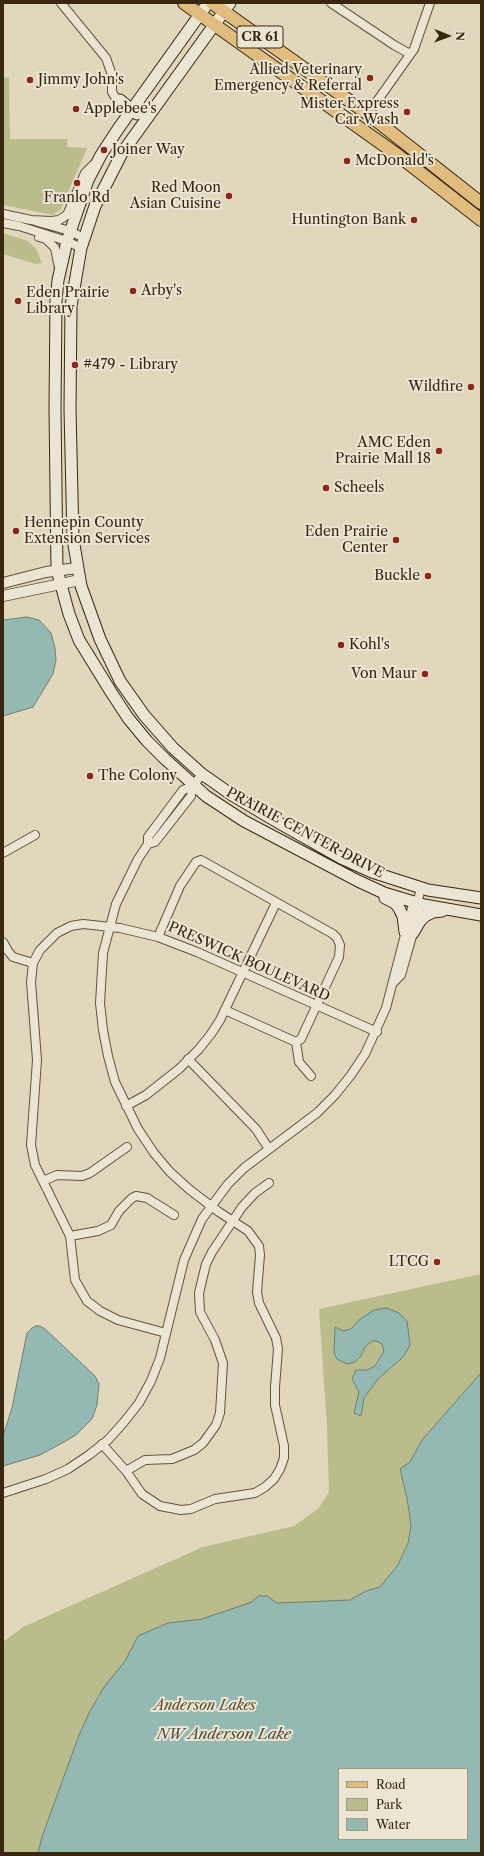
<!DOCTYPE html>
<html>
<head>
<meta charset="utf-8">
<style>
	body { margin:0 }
	#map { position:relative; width:484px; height:1856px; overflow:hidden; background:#e0d7bc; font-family:"Libre Caslon Text",serif }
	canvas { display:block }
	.frame { position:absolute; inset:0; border:4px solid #3a2710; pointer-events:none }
	.legend { position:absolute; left:338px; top:1768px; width:130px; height:72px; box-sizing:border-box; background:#ebe5d3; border:1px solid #a49985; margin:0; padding:5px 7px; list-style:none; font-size:12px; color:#3a2710 }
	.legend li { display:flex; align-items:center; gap:8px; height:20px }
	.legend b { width:20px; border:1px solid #a49985 }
	.north { position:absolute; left:428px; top:16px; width:40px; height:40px; -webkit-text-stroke:3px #ebe5d3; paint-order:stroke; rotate:91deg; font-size:11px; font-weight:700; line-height:16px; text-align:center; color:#3a2710 }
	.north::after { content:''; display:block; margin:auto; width:14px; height:18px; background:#3a2710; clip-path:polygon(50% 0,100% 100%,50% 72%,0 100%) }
</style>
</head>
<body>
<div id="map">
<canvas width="484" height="1856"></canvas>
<div class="frame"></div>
<ul class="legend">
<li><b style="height:5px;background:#e0bc7e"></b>Road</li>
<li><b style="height:11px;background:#babc8b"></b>Park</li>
<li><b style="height:11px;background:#94b9b2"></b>Water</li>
</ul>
<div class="north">N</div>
</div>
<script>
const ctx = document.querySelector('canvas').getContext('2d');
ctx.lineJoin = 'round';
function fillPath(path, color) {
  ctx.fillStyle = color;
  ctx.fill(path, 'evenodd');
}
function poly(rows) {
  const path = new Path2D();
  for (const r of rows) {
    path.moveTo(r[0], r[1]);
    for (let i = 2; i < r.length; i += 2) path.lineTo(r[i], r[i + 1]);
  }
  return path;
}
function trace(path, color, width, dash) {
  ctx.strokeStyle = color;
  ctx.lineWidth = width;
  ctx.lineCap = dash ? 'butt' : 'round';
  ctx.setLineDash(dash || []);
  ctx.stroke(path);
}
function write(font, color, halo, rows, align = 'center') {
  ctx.font = font + ' "Libre Caslon Text",serif';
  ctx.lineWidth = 4;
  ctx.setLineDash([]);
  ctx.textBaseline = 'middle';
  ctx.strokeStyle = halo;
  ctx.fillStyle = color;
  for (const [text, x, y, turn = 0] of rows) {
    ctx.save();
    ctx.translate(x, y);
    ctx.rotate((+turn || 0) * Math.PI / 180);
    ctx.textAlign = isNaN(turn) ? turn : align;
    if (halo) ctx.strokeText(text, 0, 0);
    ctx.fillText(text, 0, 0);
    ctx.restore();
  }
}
fillPath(poly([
	[9,77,10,139,67,139,67,147,87,148,61,209,53,215,3,205,3,78],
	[3,233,28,241,36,249,42,263,36,264,3,254],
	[481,1274,481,1853,3,1853,3,1642,23,1627,203,1547,294,1526,318,1509,329,1492,327,1427,319,1309],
	[339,1769,467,1769,467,1839,339,1839]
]), '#babc8b');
const water = poly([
	[27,617,39,620,51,633,55,648,56,660,53,674,33,707,3,716,3,620,27,617],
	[386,1308,399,1313,407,1321,410,1345,403,1357,378,1379,364,1398,361,1416,354,1413,359,1392,352,1379,356,1370,367,1370,375,1366,384,1351,382,1344,377,1341,372,1341,365,1347,361,1356,355,1362,347,1364,337,1359,334,1353,335,1327,343,1331,351,1329,359,1320,374,1310,386,1308],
	[36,1326,40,1326,45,1329,95,1376,99,1384,97,1405,92,1419,76,1435,64,1442,40,1455,3,1466,3,1436,12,1408,27,1333,32,1328,36,1326],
	[481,1373,481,1853,38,1853,42,1837,79,1735,90,1711,104,1687,125,1661,138,1636,168,1623,202,1619,252,1602,258,1596,267,1596,277,1603,350,1600,366,1591,380,1587,398,1565,408,1543,411,1526,407,1498,400,1469,410,1462,422,1440,481,1373],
	[339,1769,467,1769,467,1839,339,1839,339,1769]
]);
fillPath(water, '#94b9b2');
trace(water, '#707f71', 1);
const minor = poly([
	[61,3,106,58,112,75,112,92,117,100],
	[331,3,394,45,410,54],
	[368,114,414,49,430,3],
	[3,214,31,220,70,231,84,238],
	[31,220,51,221,59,220,67,215,85,173,93,165],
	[3,223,19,226,67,241,81,248],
	[39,237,46,239,55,248,59,268],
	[148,844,148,837,183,790,193,786],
	[3,853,35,835],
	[158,937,180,886,196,862,201,860,333,934,337,938,340,945,339,957,301,1039,296,1042,225,1010],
	[3,942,8,951,13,957,33,963],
	[394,982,401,975,413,933,419,910,417,903,421,889],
	[296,1042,299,1062,311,1076],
	[188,1059,256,1129,269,1149],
	[126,1106,146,1095,179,1069,199,1049,211,1034,220,1020,276,903],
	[43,1181,57,1175,82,1176,90,1173,127,1147],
	[70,1236,98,1231,111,1225,119,1211,132,1198,136,1196,147,1198,174,1215],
	[166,1333,118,1320,100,1311,87,1301,75,1280,70,1236,35,1165,31,1145,37,1060,31,982,33,963,40,950,57,933,71,926,83,924,120,928,158,937,197,952,377,1032],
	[102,1444,126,1471,142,1494,160,1506,181,1510,191,1509,215,1499,255,1493,265,1487,274,1479,280,1469,284,1458,284,1446,275,1405,275,1387,278,1349,276,1338,259,1303,257,1292,260,1255,259,1246,248,1231,219,1212,190,1190,170,1172,154,1153,138,1129,115,1082,108,1056,103,1030,100,1003,103,953,116,904,138,859,148,844,155,842,191,796,193,786,202,774],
	[126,1471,145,1460,172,1459,194,1450,203,1443,216,1425,220,1413,223,1363,215,1340,200,1312,199,1293,206,1264,212,1252,242,1207,255,1193,269,1183],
	[3,1493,46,1479,68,1469,89,1455,108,1440,124,1422,139,1403,151,1381,160,1358,184,1260,202,1219,228,1184,244,1168,317,1113,335,1095,351,1075,365,1054,386,1008,412,908,417,903]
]);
const tertiary = poly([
	[3,583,46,572,77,568],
	[3,596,80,580]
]);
const secondary = poly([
	[208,3,118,129,101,155,88,180,67,241,58,280,56,301,55,409,57,570,69,614,79,640,111,692,128,718,147,741,165,759,206,796,244,821,358,881,384,893,424,905,481,915],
	[230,3,122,153,95,206,81,248,71,306,70,409,73,539,81,586,100,639,120,681,144,715,173,748,202,774,232,795,274,820,341,858,372,872,428,890,481,898],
	[117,100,120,100,137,114],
	[385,898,395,903,399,908,403,916,405,932],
	[413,933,420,921,425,916,433,912,442,911]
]);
const primary = poly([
	[184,3,399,156,481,220],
	[212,3,368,114,481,203]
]);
trace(minor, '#64533b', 10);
trace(tertiary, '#64533b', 12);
trace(secondary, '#3a2710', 13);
trace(primary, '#3a2710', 14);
trace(minor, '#ebe5d3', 8);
trace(tertiary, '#ebe5d3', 10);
trace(secondary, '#ebe5d3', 11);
trace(primary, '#e0bc7e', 12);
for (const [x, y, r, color] of [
	[370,78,4,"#8f2418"],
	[30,80,4,"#8f2418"],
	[76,109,4,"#8f2418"],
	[407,112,4,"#8f2418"],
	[104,150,4,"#8f2418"],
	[347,161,4,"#8f2418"],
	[77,183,4,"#8f2418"],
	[229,196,4,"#8f2418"],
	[414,220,4,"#8f2418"],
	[133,291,4,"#8f2418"],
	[18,301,4,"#8f2418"],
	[75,365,4,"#8f2418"],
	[471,387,4,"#8f2418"],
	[439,451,4,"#8f2418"],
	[326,488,4,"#8f2418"],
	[16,531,4,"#8f2418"],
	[396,540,4,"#8f2418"],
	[428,576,4,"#8f2418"],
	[341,645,4,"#8f2418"],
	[425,674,4,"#8f2418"],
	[90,776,4,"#8f2418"],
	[437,1262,4,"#8f2418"]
]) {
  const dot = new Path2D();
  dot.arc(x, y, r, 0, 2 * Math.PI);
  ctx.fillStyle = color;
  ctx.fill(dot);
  trace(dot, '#ebe5d3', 1.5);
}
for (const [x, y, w] of [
	[260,37,46]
]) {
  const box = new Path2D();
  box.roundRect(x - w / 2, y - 11, w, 22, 3);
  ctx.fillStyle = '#ebe5d3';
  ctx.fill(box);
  trace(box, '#3a2710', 1);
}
write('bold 13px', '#3a2710', null, [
	["CR 61",260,37]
]);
write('14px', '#3a2710', '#ebe5d3', [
	["Allied Veterinary",362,70,"right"],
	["Emergency & Referral",362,86,"right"],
	["Jimmy John's",38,80],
	["Mister Express",399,104,"right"],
	["Car Wash",399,120,"right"],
	["Applebee's",84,109],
	["Joiner Way",112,150],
	["McDonald's",355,161],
	["Red Moon",221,188,"right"],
	["Asian Cuisine",221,204,"right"],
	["Franlo Rd",77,198,"center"],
	["Huntington Bank",406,220,"right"],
	["Arby's",141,291],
	["Eden Prairie",26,293],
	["Library",26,309],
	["#479 - Library",83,365],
	["Wildfire",463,387,"right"],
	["AMC Eden",431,443,"right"],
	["Prairie Mall 18",431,459,"right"],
	["Scheels",334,488],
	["Hennepin County",24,523],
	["Extension Services",24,539],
	["Eden Prairie",388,532,"right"],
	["Center",388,548,"right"],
	["Buckle",420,576,"right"],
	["Kohl's",349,645],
	["Von Maur",417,674,"right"],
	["The Colony",98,776],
	["LTCG",429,1262,"right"]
], 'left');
write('14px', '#3a2710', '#ebe5d3', [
	["PRAIRIE CENTER DRIVE",305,833,28],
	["PRESWICK BOULEVARD",249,962,24]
]);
write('italic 14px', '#5a4c2f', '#ebe5d3', [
	["Anderson Lakes",205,1706]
]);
write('italic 15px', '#504c38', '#ebe5d3', [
	["NW Anderson Lake",224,1735]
]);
</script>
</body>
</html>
